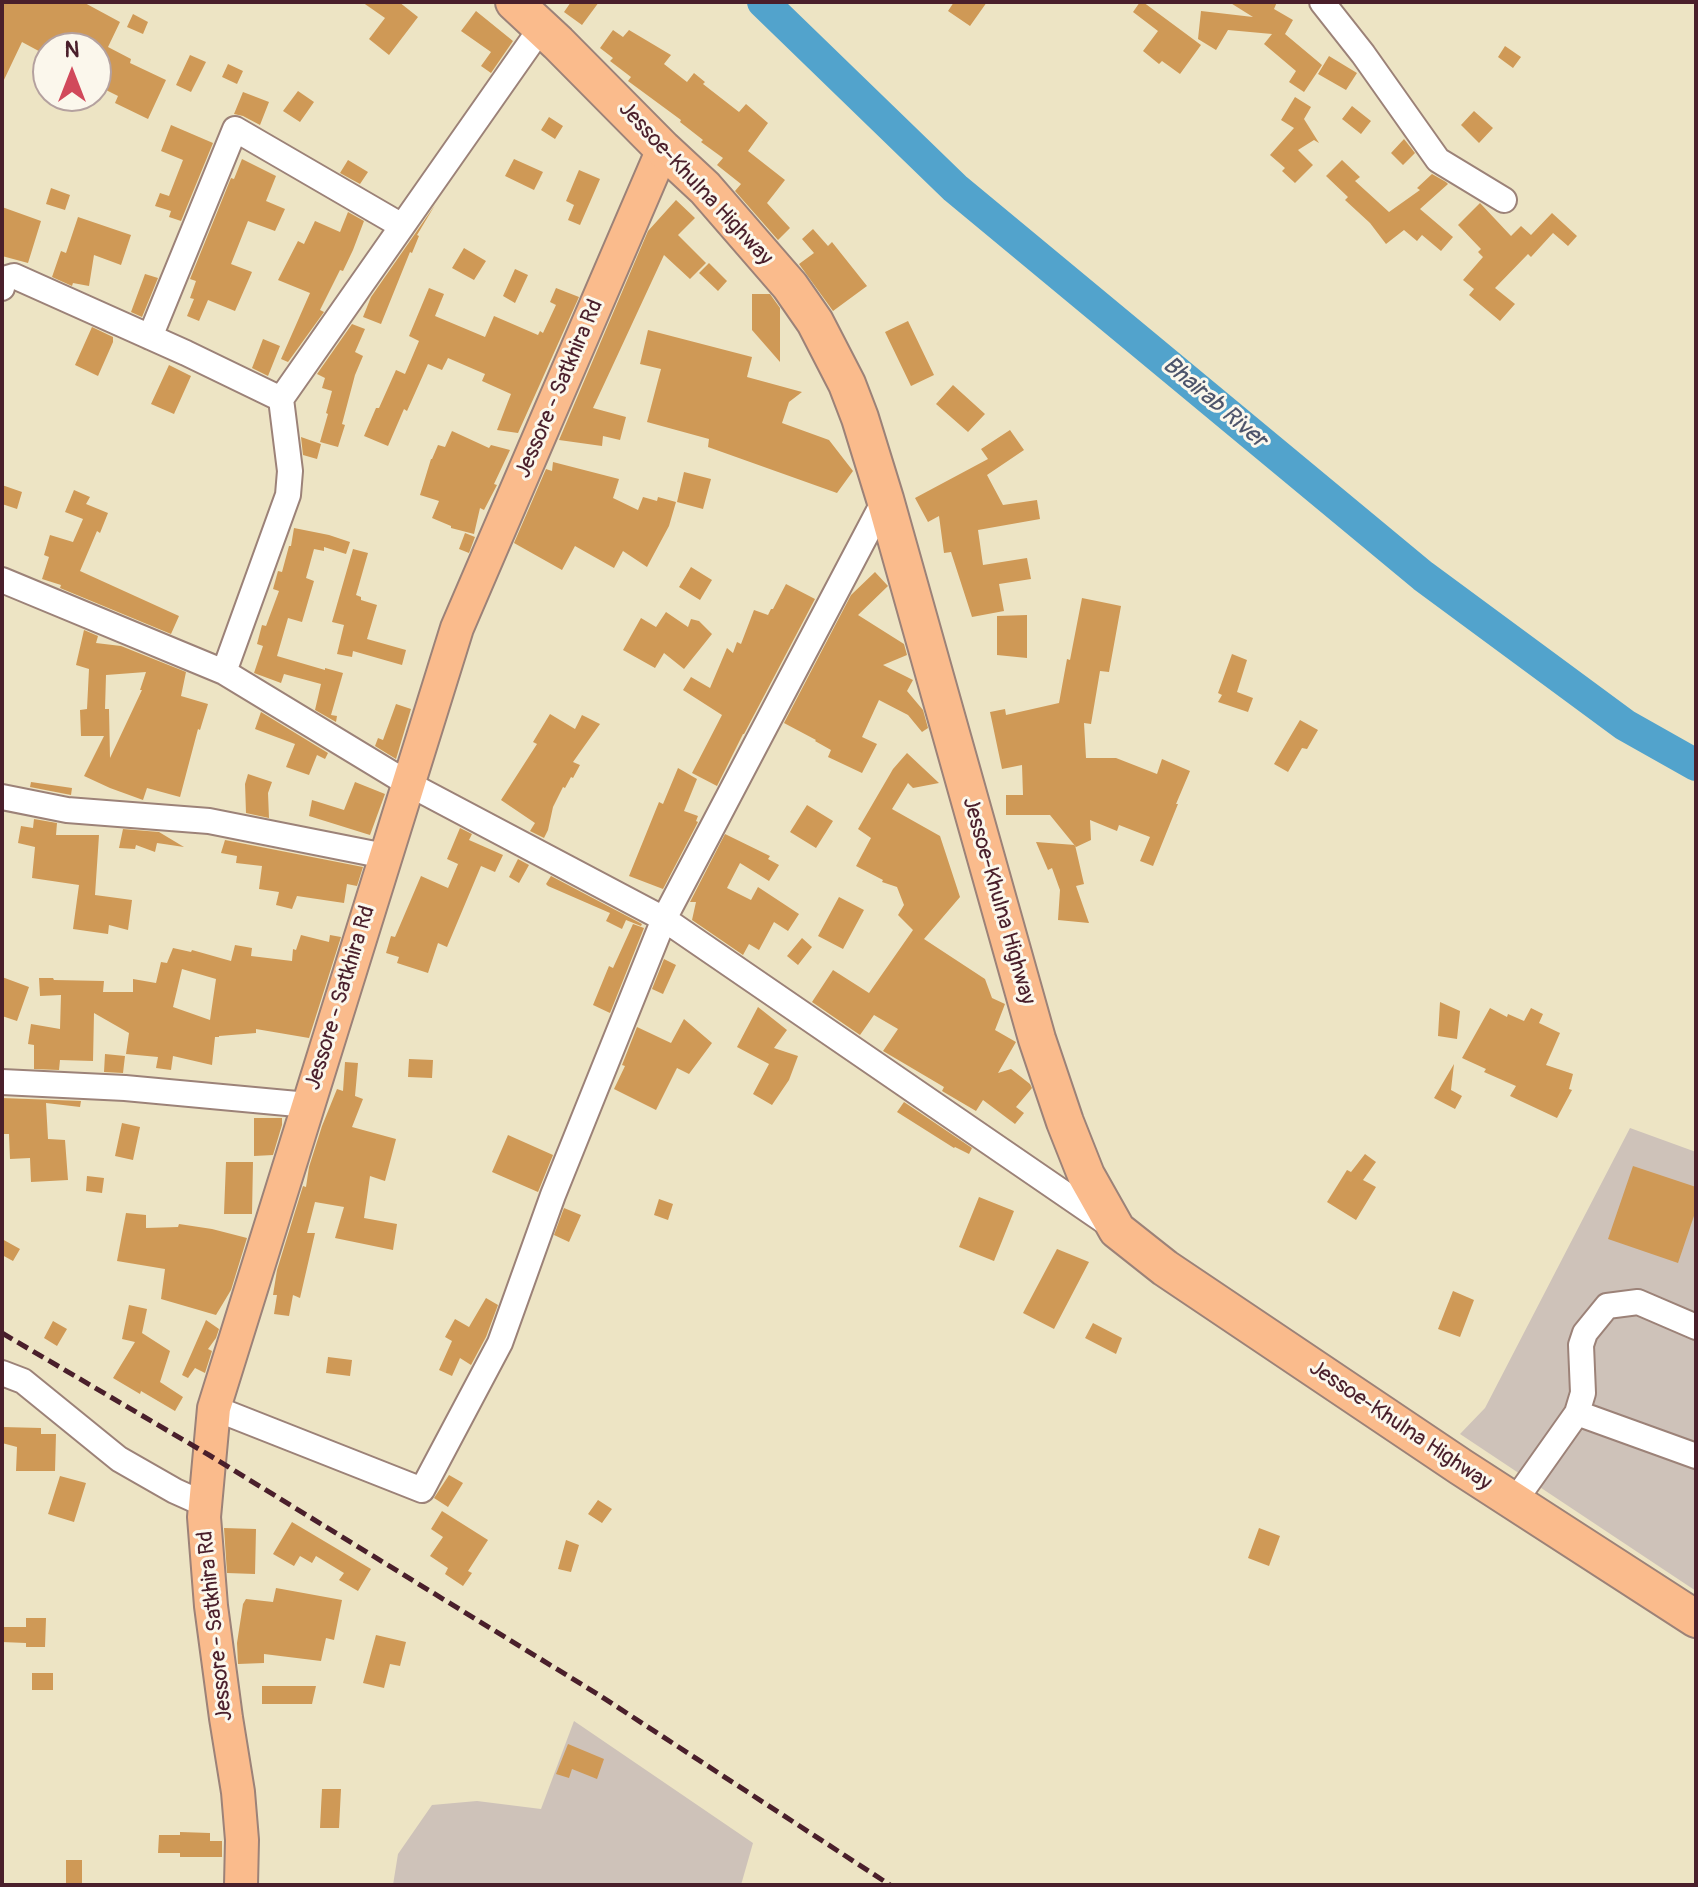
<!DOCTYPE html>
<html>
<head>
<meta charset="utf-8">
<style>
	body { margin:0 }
	#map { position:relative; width:1698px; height:1887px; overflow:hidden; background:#ede4c4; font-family:Pangolin,sans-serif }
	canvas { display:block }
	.frame { position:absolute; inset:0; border:4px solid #4a1f2b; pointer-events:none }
	.north { position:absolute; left:32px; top:32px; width:80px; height:80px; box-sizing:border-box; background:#fbf7ec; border:2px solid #b4a19f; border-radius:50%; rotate:0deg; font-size:22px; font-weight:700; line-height:32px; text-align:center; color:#4a1f2b }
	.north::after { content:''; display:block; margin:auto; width:28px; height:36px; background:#d1495b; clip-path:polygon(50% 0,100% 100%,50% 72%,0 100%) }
</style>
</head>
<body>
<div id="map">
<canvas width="1698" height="1887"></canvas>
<div class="frame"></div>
<div class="north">N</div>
</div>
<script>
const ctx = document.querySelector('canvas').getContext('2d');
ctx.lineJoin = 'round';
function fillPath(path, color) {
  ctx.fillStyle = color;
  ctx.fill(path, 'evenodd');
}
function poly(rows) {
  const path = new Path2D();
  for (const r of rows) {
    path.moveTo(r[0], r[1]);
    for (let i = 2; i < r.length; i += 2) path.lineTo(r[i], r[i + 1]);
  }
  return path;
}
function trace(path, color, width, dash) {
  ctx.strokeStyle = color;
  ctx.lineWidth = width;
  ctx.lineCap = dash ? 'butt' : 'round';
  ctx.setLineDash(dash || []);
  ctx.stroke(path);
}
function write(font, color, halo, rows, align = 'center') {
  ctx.font = font + ' Pangolin,sans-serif';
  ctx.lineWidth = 6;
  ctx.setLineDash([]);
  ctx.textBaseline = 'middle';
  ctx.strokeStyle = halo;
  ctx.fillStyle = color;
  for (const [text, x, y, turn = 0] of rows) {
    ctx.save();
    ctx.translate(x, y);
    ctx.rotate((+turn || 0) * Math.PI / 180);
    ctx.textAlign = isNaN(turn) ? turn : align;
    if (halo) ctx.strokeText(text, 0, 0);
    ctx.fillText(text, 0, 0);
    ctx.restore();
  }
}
fillPath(poly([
	[1630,1128,1696,1152,1696,1591,1460,1434,1485,1408],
	[574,1721,753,1843,741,1885,393,1885,398,1854,432,1805,477,1801,541,1809]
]), '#cec2b9');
trace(poly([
	[763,2,955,188,1423,576,1625,725,1696,765]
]), '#52a3cc', 32);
fillPath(poly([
	[2,2,83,2,120,22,108,47,131,59,130,63,166,80,148,119,115,103,118,96,96,85,96,48,48,48,48,56,22,42,2,84],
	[362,2,399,2,418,17,389,55,369,39,385,18],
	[571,2,599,2,582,25,564,12],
	[954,2,987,2,970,26,948,11],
	[1140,2,1143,2,1201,45,1180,74,1162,61,1159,64,1143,51,1158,31,1133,12],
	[1229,2,1277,2,1274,9,1293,20,1285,34,1322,65,1304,92,1289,82,1296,71,1264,44,1272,34,1228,30,1216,50,1198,39,1201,11,1253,17],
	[476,11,513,41,491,73,481,66,491,52,461,31],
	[133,14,148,22,143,34,127,27],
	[613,30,623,37,629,30,671,55,664,64,687,82,694,73,705,82,703,84,739,112,746,104,768,123,748,151,785,180,767,203,790,228,778,240,735,191,741,184,717,165,723,158,701,142,703,140,680,122,681,120,628,81,631,77,610,61,613,58,600,48],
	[1505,46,1521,57,1513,68,1498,57],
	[190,55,206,62,191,92,176,85],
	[1329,56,1357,73,1346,90,1318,74],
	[228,64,243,71,237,84,222,77],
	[298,91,314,102,300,122,283,111],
	[243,92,269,102,260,125,243,116,234,114],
	[1295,97,1311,107,1304,119,1319,143,1314,140,1298,150,1313,165,1295,183,1282,171,1285,168,1270,155,1294,128,1281,120],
	[1352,106,1371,121,1361,134,1342,119],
	[1474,111,1493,128,1479,143,1461,125],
	[549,117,563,126,555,139,541,130],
	[171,125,213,143,181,221,169,217,171,211,155,206,160,193,169,196,183,160,161,151],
	[1404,139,1415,153,1403,165,1391,153],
	[242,159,276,176,266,201,285,209,275,231,248,221,231,264,252,272,235,311,208,300,199,321,187,316,194,299,190,298,196,281,190,279,231,178,234,179],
	[514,159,543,172,534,190,505,176],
	[348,160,368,172,360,184,340,173],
	[1342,160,1360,177,1355,181,1389,212,1420,190,1417,188,1432,174,1446,182,1448,184,1420,209,1453,237,1441,251,1422,235,1417,241,1404,230,1386,244,1370,223,1345,200,1348,197,1326,176],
	[579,170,600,179,580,225,568,220,574,205,566,201],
	[51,188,70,195,65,210,46,204],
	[676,200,695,218,678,235,706,263,690,279,664,255,593,408,626,417,620,440,603,436,602,446,559,440,648,231],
	[1480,203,1511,236,1521,226,1531,235,1552,213,1577,236,1568,246,1553,233,1531,257,1528,254,1495,288,1515,304,1500,321,1469,295,1474,289,1463,280,1483,257,1478,252,1481,249,1458,225],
	[435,205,417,235,419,236,412,253,410,252,381,324,363,317,371,297],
	[2,207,41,221,28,263,2,256],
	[348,212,364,221,353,250,343,271,340,270,320,310,324,312,288,362,281,359,310,293,278,280,298,241,304,244,315,221,340,232],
	[78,217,131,235,121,265,94,255,89,286,73,283,72,286,52,277,61,251,66,253],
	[813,229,828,246,832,242,867,286,833,311,799,264,814,253,802,239],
	[464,248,486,261,474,280,452,268],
	[709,263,727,281,718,291,699,273],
	[515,269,528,275,515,303,503,296],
	[145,274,158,278,142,317,131,312],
	[429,288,444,294,435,316,485,337,494,316,538,335,540,331,543,333,556,305,550,302,556,288,579,297,518,433,497,430,511,394,482,381,485,374,448,358,442,370,428,364,407,411,404,409,388,446,364,436,376,408,379,408,396,370,405,374,419,341,409,336],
	[752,294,770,294,780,308,780,362,752,330],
	[908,321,934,375,911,386,885,332],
	[352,324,365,329,355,352,363,356,355,375,342,424,345,425,338,447,320,442,328,414,326,413,332,391,322,388,325,378,317,374],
	[92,327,113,337,113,342,98,376,75,365],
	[648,330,752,357,747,377,802,392,789,402,782,423,829,440,853,471,837,493,708,447,709,439,647,422,661,369,640,364],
	[263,339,280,346,268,376,252,368],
	[169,365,191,376,174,414,151,404],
	[953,385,985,414,968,432,936,404],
	[1010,430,1024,450,987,475,1003,505,1037,500,1040,519,978,530,983,565,1027,558,1031,579,999,584,1004,611,972,617,951,552,944,553,939,516,928,522,915,498,988,459,981,449],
	[452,431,489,448,491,445,510,450,494,484,497,485,484,510,480,508,474,534,451,528,451,526,432,518,439,501,420,495,431,459,432,459,438,445,445,447],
	[301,437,321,444,317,459,303,455],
	[553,462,619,479,613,498,638,510,643,497,657,501,658,497,676,502,669,526,647,567,623,551,614,568,575,546,562,570,514,543,546,469,552,471],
	[684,472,711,479,703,509,677,502],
	[2,485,22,492,17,509,2,504],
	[74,490,90,497,86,504,108,513,100,533,97,531,80,571,179,616,171,634,60,588,61,585,42,579,49,557,44,555,50,535,73,542,83,519,65,512],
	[294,528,329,535,350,542,346,554,324,547,324,551,314,549,306,578,314,581,302,622,288,618,277,656,325,670,325,668,343,673,331,715,337,716,336,722,315,710,321,684,284,674,281,683,254,673,263,646,257,644,262,625,266,626,279,591,273,589,278,571,282,572,289,546,291,546],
	[465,533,475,537,469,553,459,549],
	[353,549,368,553,356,595,361,597,361,600,377,605,367,639,406,650,402,665,353,651,352,657,337,654,344,625,332,622],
	[691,567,712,580,700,600,679,587],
	[875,572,888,586,858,615,904,644,907,655,883,665,913,680,907,691,923,710,928,728,922,732,908,715,879,700,862,737,877,744,862,773,828,757,831,750,815,741,816,740,784,723,851,595],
	[786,584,815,599,744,734,743,734,717,786,692,773,722,715,683,690,691,677,710,688,727,648,733,653,737,642,741,644,754,610,768,615,771,609,773,609],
	[1082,598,1121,606,1109,672,1100,671,1091,724,1084,723,1086,758,1116,758,1157,774,1162,759,1190,771,1176,804,1178,804,1153,866,1140,861,1150,837,1119,825,1117,831,1090,820,1091,840,1076,847,1050,815,1006,815,1006,795,1023,795,1022,765,1002,769,990,712,1005,709,1006,715,1059,703,1067,659,1070,660],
	[666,612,688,627,691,619,699,621,712,634,684,669,664,653,655,668,623,650,641,618,656,627],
	[1027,615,1027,658,997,655,997,616],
	[84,630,98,636,96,643,121,646,186,672,181,696,208,704,200,730,198,729,180,797,147,788,143,800,110,788,84,776,104,736,81,736,80,710,87,709,89,669,76,665],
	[146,672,140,690,142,690,110,758,109,709,105,709,106,675],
	[1232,654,1247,660,1237,692,1253,698,1248,712,1218,702,1222,695,1218,693],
	[396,704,411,709,396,759,375,746,378,738,383,740],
	[261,712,328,753,325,759,317,755,309,775,286,767,295,744,255,729],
	[550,714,575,729,582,715,600,724,573,762,580,765,573,778,571,777,565,788,563,787,553,807,548,830,544,838,530,831,535,823,501,800,537,744,533,742],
	[1300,720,1318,730,1307,749,1302,748,1288,772,1274,764],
	[907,753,939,783,913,788,908,783,892,809,940,836,960,897,924,939,985,979,992,998,1005,1004,995,1030,1016,1042,998,1073,1011,1069,1030,1084,1032,1088,1016,1107,1024,1113,1015,1124,983,1100,976,1111,942,1091,944,1087,883,1051,898,1029,874,1015,860,1035,812,1002,833,970,869,993,913,930,898,915,904,905,897,887,882,882,883,880,856,866,871,838,858,829,893,769],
	[678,768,697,779,684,811,698,816,696,821,698,822,663,889,629,876,659,802,663,804],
	[248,774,272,782,268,793,269,818,246,813,245,784],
	[31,782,72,788,71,795,30,787],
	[355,782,385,794,370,835,309,816,312,800,344,810],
	[807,805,833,821,816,848,790,832],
	[34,819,57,823,56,835,99,835,95,895,132,900,128,930,109,925,108,934,73,929,79,885,32,878,35,847,18,843,21,826,33,828],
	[460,828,472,834,469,840,503,855,495,872,481,866,447,947,438,943,428,973,397,963,399,957,386,953,391,936,395,937,421,876,448,888,461,857,458,864,447,859],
	[123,829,159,832,184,847,157,843,155,852,136,845,135,849,119,848],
	[725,834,770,856,768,859,779,865,769,881,740,863,727,888,751,900,758,887,799,914,788,931,774,922,759,950,749,944,743,955,692,920,696,902,690,902],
	[225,840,363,867,357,886,347,884,344,903,297,896,292,909,276,905,279,892,259,889,262,866,236,863,237,856,221,853],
	[1036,842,1075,845,1084,884,1076,886,1089,923,1058,920,1060,890,1052,868,1048,870],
	[518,859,529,865,519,883,509,877],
	[551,876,642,924,641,926,626,920,622,929,606,921,610,913,548,886,546,884],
	[839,897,864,910,843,949,818,936],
	[633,924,644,928,610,1013,593,1005,609,966,613,968],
	[301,935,329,942,330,935,341,937,309,1038,256,1029,256,1033,219,1036,219,1037,215,1037,212,1065,173,1056,171,1070,156,1068,158,1057,126,1054,129,1033,94,1013,93,1061,60,1060,59,1070,34,1069,34,1045,28,1044,31,1024,60,1029,61,995,40,996,39,978,53,978,54,980,104,981,103,992,133,992,133,979,156,983,161,962,167,963,173,948,191,952,192,950,231,961,235,945,252,948,251,956,292,961,293,949,296,950],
	[182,969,216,979,210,1020,173,1007],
	[802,938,812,947,798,965,787,956],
	[664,959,676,965,663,994,652,989],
	[2,977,29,987,17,1021,2,1016],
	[1440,1002,1460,1011,1457,1039,1438,1036],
	[758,1007,787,1030,774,1048,798,1056,789,1080,772,1105,753,1094,769,1064,737,1047],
	[1490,1008,1507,1017,1508,1014,1524,1021,1531,1008,1543,1014,1539,1023,1560,1033,1546,1065,1573,1074,1569,1089,1572,1090,1557,1118,1510,1096,1516,1086,1484,1072,1486,1069,1462,1058],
	[684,1019,712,1043,689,1074,677,1068,656,1110,614,1089,625,1066,622,1065,637,1027,671,1043],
	[105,1054,125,1056,123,1073,104,1072],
	[409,1059,433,1060,432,1078,408,1077],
	[345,1062,358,1063,355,1096,363,1099,352,1127,396,1139,385,1181,370,1176,364,1218,397,1224,393,1250,335,1238,344,1207,315,1202,307,1233,315,1233,300,1298,293,1295,289,1316,274,1314,277,1295,273,1295,277,1270,303,1186,306,1187,309,1167,322,1126,337,1089,343,1091],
	[1454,1064,1451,1090,1462,1096,1455,1109,1434,1098],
	[2,1098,81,1101,80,1107,46,1103,48,1139,65,1140,68,1180,31,1182,30,1158,10,1159,9,1134,2,1134],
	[904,1102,972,1148,969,1154,955,1147,954,1148,897,1112],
	[254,1118,282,1118,282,1125,273,1155,254,1156],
	[122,1123,140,1127,133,1160,115,1156],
	[508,1135,553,1155,538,1192,492,1172],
	[1365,1154,1376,1162,1363,1180,1376,1187,1356,1220,1327,1202,1347,1170,1351,1172],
	[226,1162,253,1162,252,1214,224,1214],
	[1633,1166,1696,1187,1696,1210,1678,1263,1608,1239],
	[87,1176,104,1178,102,1193,86,1191],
	[979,1197,1014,1211,994,1261,959,1247],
	[659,1199,673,1204,668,1220,654,1215],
	[564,1208,581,1215,569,1242,554,1235],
	[126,1213,146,1215,146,1228,178,1227,179,1224,212,1229,247,1238,231,1290,216,1315,161,1299,165,1269,117,1261],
	[2,1239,20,1249,13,1261,2,1255],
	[1057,1249,1089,1262,1054,1329,1023,1313],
	[1453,1291,1474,1300,1460,1337,1438,1329],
	[486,1298,498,1305,486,1337,471,1365,460,1358,452,1376,439,1370,452,1341,445,1337,455,1319,469,1327],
	[129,1305,147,1309,142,1333,170,1351,160,1382,183,1397,175,1411,141,1391,140,1394,113,1378,135,1342,122,1339],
	[206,1320,219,1329,216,1338,208,1349,212,1351,205,1373,195,1368,188,1378,182,1375],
	[53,1321,67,1329,57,1346,44,1338],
	[1093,1323,1122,1338,1116,1354,1085,1338],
	[328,1357,352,1360,350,1376,326,1373],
	[2,1427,41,1428,41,1434,56,1434,55,1471,16,1471,17,1447,2,1443],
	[449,1475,463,1483,448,1507,434,1498],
	[60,1476,86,1483,74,1522,48,1514],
	[598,1500,612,1509,602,1523,588,1514],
	[442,1511,488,1540,468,1571,472,1573,463,1586,445,1574,448,1568,430,1556,443,1537,431,1529],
	[292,1522,371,1569,358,1591,339,1580,344,1573,316,1556,312,1563,300,1556,294,1566,273,1554],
	[224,1528,256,1529,255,1574,227,1573],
	[1259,1528,1280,1536,1269,1566,1248,1558],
	[566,1540,579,1545,571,1572,558,1569],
	[276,1588,342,1600,334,1640,326,1638,321,1661,264,1654,264,1663,238,1664,237,1643,243,1604,246,1599,273,1602],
	[26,1618,46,1618,45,1647,26,1647,26,1643,2,1642,2,1627,26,1627],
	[376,1635,406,1642,400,1666,390,1664,384,1688,363,1683],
	[32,1673,53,1673,53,1690,32,1690],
	[262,1686,316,1686,312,1704,262,1704],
	[568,1744,604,1759,597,1779,572,1769,569,1778,556,1774],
	[322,1789,341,1789,339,1828,320,1828],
	[180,1832,210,1833,210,1841,222,1841,222,1857,180,1857,180,1853,158,1853,159,1835,180,1835],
	[66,1860,82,1860,82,1885,66,1885]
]), '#cf9956');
const minor = poly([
	[1322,2,1363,54,1438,160,1504,200],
	[2,288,4,279,14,276,186,353,281,399,290,471,288,495,224,672],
	[150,337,235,129,402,226],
	[281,399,541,28],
	[2,580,224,672,407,783,664,919,1110,1225],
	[2,797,67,810,209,821,385,856],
	[2,1082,125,1088,308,1105],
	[2,1373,23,1381,119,1459,175,1491,204,1504],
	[214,1408,422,1490,500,1343,553,1195,664,919,885,499],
	[1577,1413,1696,1456],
	[1514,1502,1577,1413,1583,1393,1581,1345,1585,1333,1607,1306,1638,1302,1696,1327]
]);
const major = poly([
	[241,1885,242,1840,238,1792,226,1718,211,1606,204,1517,214,1408,457,628,663,149]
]);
const highway = poly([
	[514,2,558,43,663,149,705,188,790,286,815,322,847,384,860,418,885,499,1037,1039,1065,1122,1086,1175,1117,1230,1165,1268,1461,1467,1696,1619]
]);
trace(minor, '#9c8278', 28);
trace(major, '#9c8278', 36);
trace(highway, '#9c8278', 40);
trace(minor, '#fff', 24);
trace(major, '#fabb8c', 32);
trace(highway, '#fabb8c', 36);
trace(poly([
	[2,1333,209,1455,599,1695,890,1885]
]), '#4a1f2b', 5, [12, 6]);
write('22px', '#4a1f2b', '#fbf7ec', [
	["Jessoe-Khulna Highway",695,184,47],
	["Jessore - Satkhira Rd",560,389,-67],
	["Jessoe-Khulna Highway",998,901,74],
	["Jessore - Satkhira Rd",341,998,-73],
	["Jessoe-Khulna Highway",1400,1426,34],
	["Jessore - Satkhira Rd",216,1626,-96]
]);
write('italic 24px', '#4d546b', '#fbf7ec', [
	["Bhairab River",1214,403,40]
]);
</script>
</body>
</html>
